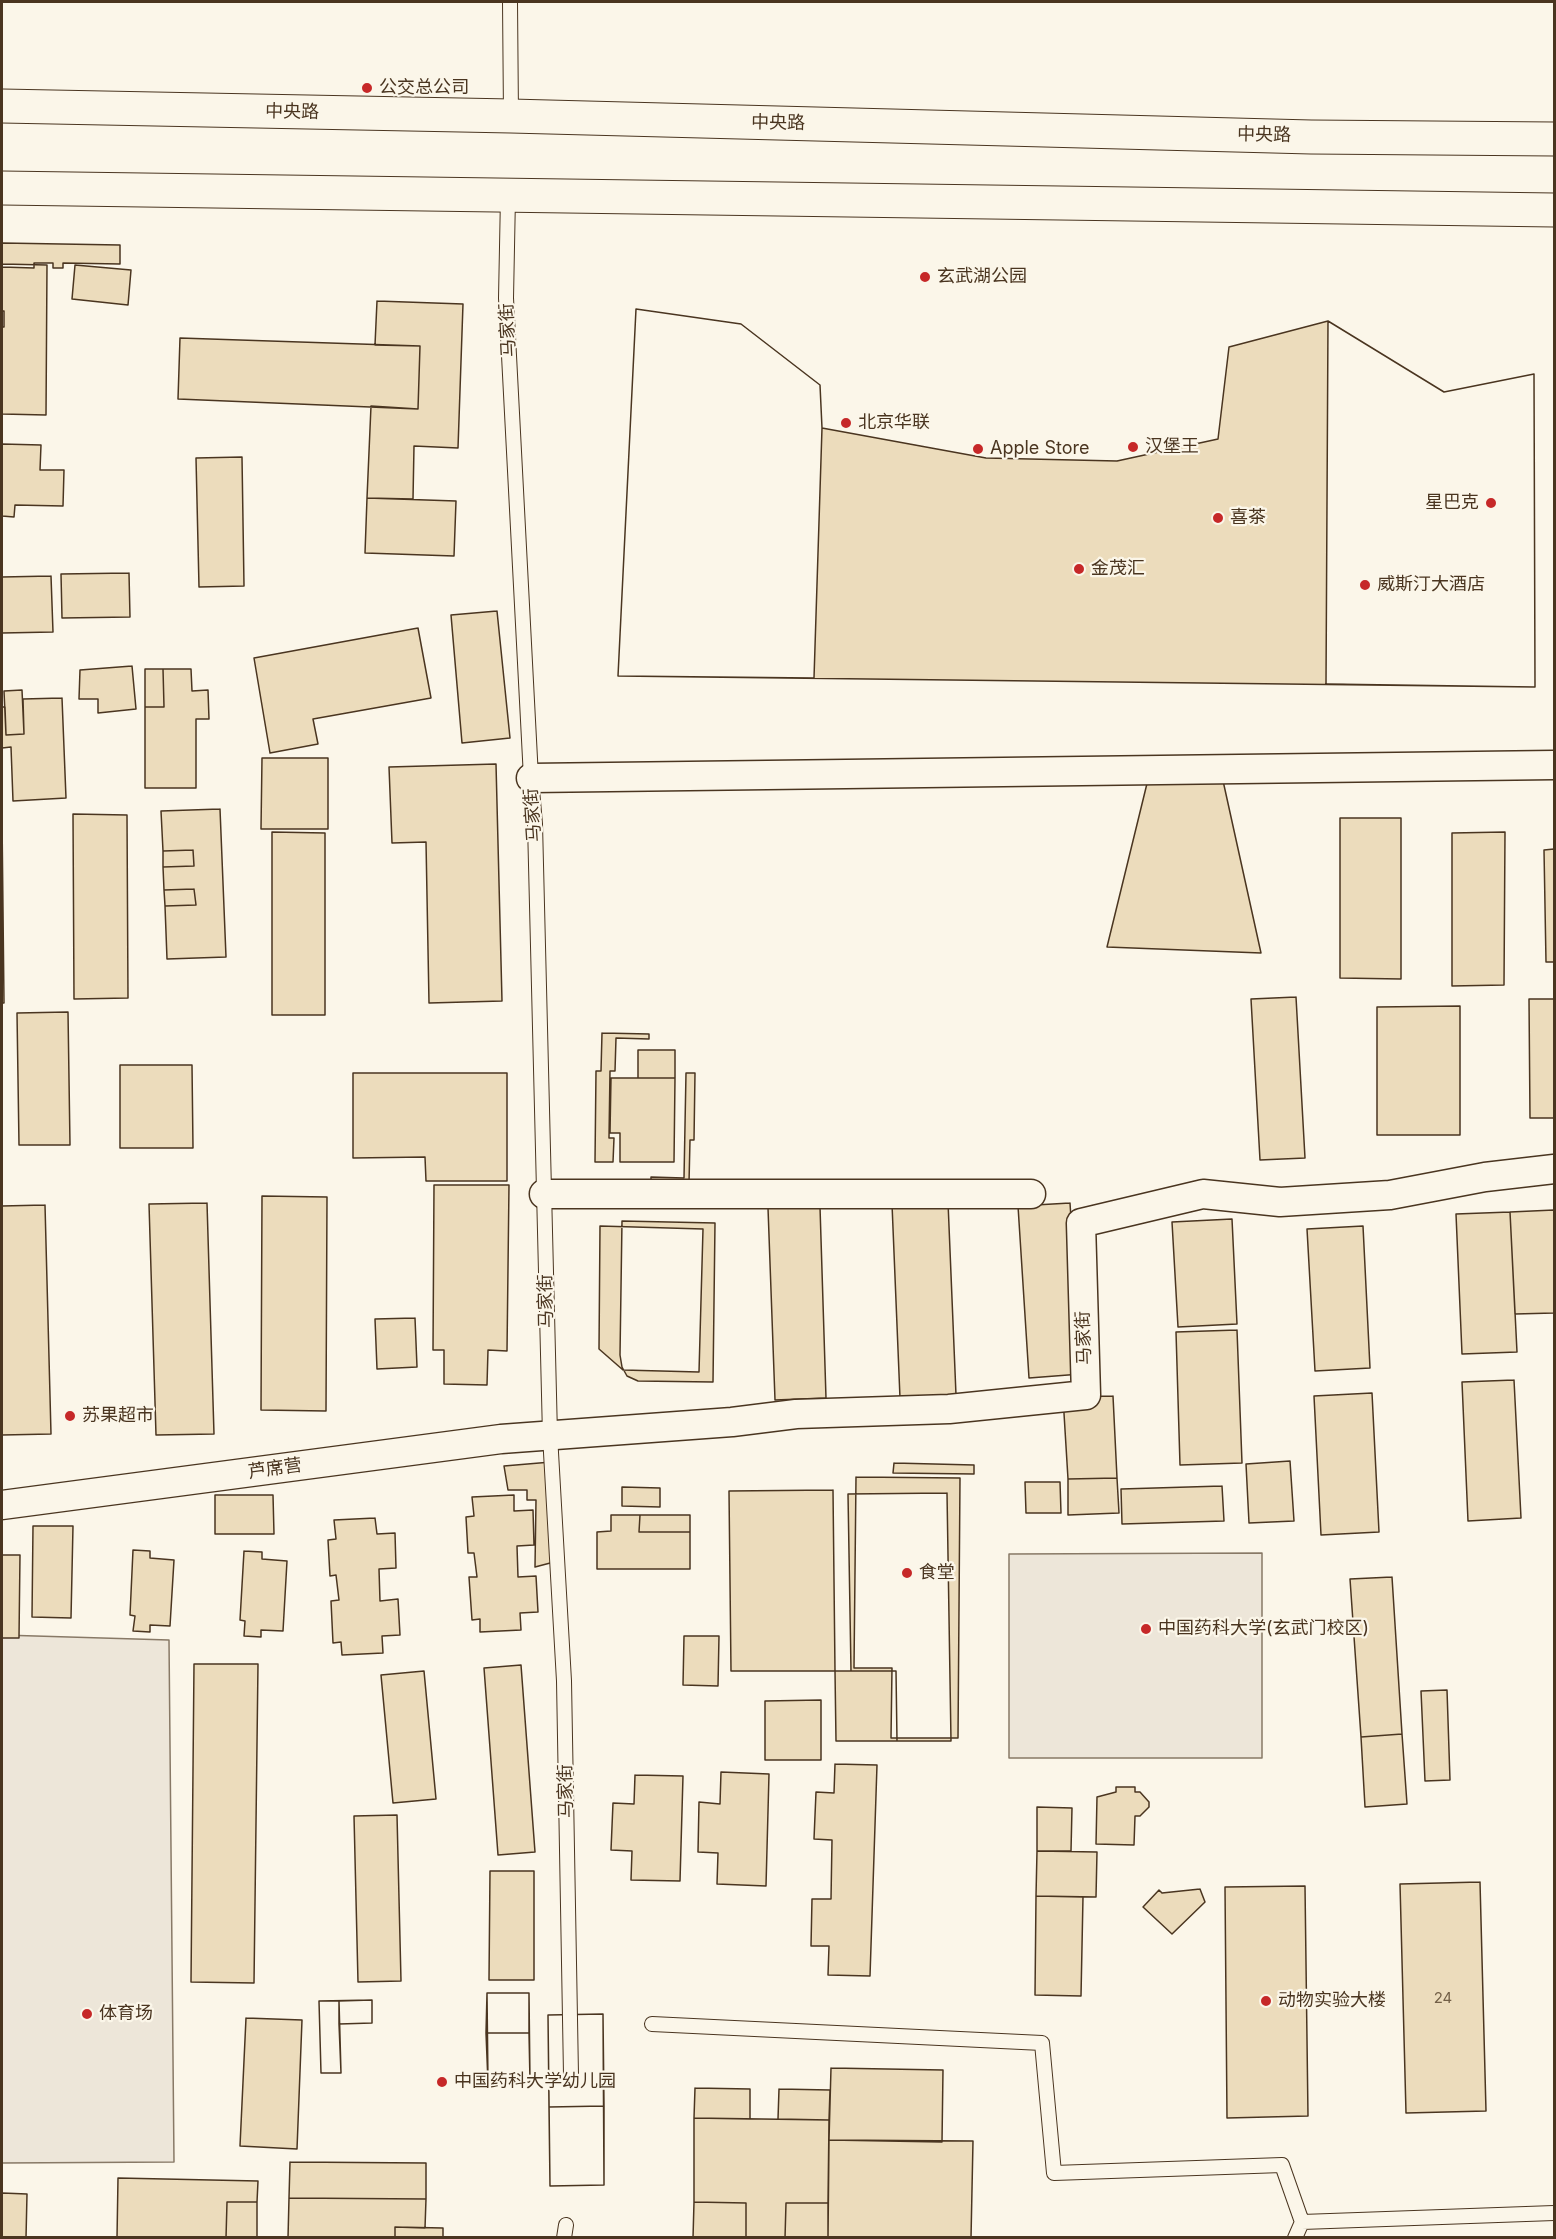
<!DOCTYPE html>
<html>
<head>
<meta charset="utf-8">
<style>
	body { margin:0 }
	#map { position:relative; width:1556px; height:2239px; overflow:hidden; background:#fbf6e9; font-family:Inter,sans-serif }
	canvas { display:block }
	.frame { position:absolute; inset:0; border:3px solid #4a3520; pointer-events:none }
</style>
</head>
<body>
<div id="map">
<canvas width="1556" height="2239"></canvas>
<div class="frame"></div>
</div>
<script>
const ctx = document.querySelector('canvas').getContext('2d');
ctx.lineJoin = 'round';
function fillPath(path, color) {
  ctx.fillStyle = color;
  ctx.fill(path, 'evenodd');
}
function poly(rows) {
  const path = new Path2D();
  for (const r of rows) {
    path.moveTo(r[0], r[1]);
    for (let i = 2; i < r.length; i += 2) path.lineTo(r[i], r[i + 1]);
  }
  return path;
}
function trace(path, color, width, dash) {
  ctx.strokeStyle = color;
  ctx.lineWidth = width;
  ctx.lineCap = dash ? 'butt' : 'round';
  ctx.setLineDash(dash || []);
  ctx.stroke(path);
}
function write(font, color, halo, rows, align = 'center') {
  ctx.font = font + ' Inter,"Noto Sans SC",sans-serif';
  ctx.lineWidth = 4.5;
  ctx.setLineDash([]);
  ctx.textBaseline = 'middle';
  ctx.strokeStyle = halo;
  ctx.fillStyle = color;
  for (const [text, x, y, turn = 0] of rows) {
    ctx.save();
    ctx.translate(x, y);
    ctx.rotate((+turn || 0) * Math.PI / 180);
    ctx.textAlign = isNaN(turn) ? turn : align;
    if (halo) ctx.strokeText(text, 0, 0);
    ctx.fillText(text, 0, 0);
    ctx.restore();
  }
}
const green = poly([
	[1262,1553,1262,1758,1009,1758,1009,1554,1262,1553],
	[2,1635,169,1640,174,2162,2,2163,2,1635]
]);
fillPath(green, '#ede6d9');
trace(green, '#887966', 1.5);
const building = poly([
	[2,243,120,245,120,264,63,263,63,268,53,268,53,263,34,263,34,268,2,267,2,243],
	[2,264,47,265,46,415,2,414,2,327,4,327,4,311,2,311,2,264],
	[75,265,131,270,128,305,72,299,75,265],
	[377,301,463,304,458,448,414,446,413,499,367,498,371,406,418,409,420,346,375,345,377,301],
	[636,309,741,324,820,385,822,428,986,458,1117,461,1218,439,1229,347,1328,321,1444,392,1534,374,1535,687,618,676,636,309],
	[636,309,741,324,820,385,822,428,814,678,618,676,636,309],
	[1328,321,1444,392,1534,374,1535,687,1326,684,1328,321],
	[180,338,420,346,418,409,178,399,180,338],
	[2,444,41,445,40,470,64,470,63,506,15,505,14,517,2,516,2,444],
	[242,457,244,586,199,587,196,458,242,457],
	[367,498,456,501,454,556,365,553,367,498],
	[129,573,130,617,62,618,61,574,129,573],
	[51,576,53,632,2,633,2,577,51,576],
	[497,611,510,738,462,743,451,615,497,611],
	[418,628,431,698,313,719,318,744,270,753,254,658,418,628],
	[132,666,136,709,98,713,98,699,79,699,80,670,132,666],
	[145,669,163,669,164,707,145,707,145,669],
	[163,669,191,669,192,691,208,690,209,719,196,719,196,788,145,788,145,707,164,707,163,669],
	[22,690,24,734,6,735,4,691,22,690],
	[62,698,66,798,13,801,11,747,2,748,2,707,5,707,6,735,24,734,23,699,62,698],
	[262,758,328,758,328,829,261,829,262,758],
	[1218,758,1261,953,1107,947,1153,759,1218,758],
	[496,764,502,1001,429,1003,426,842,392,843,389,767,496,764],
	[220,809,226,957,167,959,165,906,196,905,194,889,164,890,163,867,194,866,193,850,163,851,161,811,220,809],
	[73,814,127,815,128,998,74,999,73,814],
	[2,818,4,1003,2,1003,2,818],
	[1340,818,1401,818,1401,979,1340,978,1340,818],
	[272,832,325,833,325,1015,272,1015,272,832],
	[1505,832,1504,985,1452,986,1452,833,1505,832],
	[1554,849,1554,962,1546,962,1544,850,1554,849],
	[193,850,194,866,163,867,163,851,193,850],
	[194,889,196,905,165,906,164,890,194,889],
	[1296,997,1305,1158,1260,1160,1251,999,1296,997],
	[1529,999,1554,999,1554,1118,1530,1118,1529,999],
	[1460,1006,1460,1135,1377,1135,1377,1007,1460,1006],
	[68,1012,70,1145,19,1145,17,1013,68,1012],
	[602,1033,649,1034,649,1039,616,1038,615,1071,610,1071,609,1138,614,1138,613,1162,595,1162,596,1071,601,1071,602,1033],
	[638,1050,675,1050,675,1078,638,1078,638,1050],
	[120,1065,192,1065,193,1148,120,1148,120,1065],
	[353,1073,507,1073,507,1181,426,1181,425,1157,353,1158,353,1073],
	[686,1073,695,1073,694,1140,690,1140,689,1183,651,1182,651,1177,684,1178,686,1073],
	[611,1078,675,1078,674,1162,620,1162,620,1133,610,1133,611,1078],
	[434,1185,509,1185,507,1351,488,1350,487,1385,444,1384,444,1350,433,1350,434,1185],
	[262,1196,327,1197,326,1411,261,1410,262,1196],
	[948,1202,956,1395,900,1398,892,1204,948,1202],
	[207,1203,214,1434,156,1435,149,1204,207,1203],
	[1070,1203,1081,1374,1029,1378,1018,1206,1070,1203],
	[45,1205,51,1434,2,1435,2,1206,45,1205],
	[820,1207,826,1398,775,1400,768,1208,820,1207],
	[1554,1210,1554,1313,1515,1314,1510,1212,1554,1210],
	[1510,1212,1517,1352,1462,1354,1456,1214,1510,1212],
	[1232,1219,1237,1324,1178,1327,1172,1222,1232,1219],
	[622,1221,715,1223,713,1382,638,1381,627,1376,622,1367,620,1355,622,1221],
	[600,1226,703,1229,699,1372,623,1370,599,1349,600,1226],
	[1363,1226,1370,1368,1315,1371,1307,1229,1363,1226],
	[415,1318,417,1367,377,1369,375,1319,415,1318],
	[1237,1330,1242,1463,1180,1465,1176,1332,1237,1330],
	[1514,1380,1521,1518,1468,1521,1462,1382,1514,1380],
	[1372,1393,1379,1532,1321,1535,1314,1396,1372,1393],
	[1113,1396,1117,1478,1068,1479,1063,1397,1113,1396],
	[1290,1461,1294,1521,1249,1523,1246,1464,1290,1461],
	[551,1462,554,1562,535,1567,536,1500,527,1500,527,1490,508,1490,504,1466,551,1462],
	[894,1463,974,1465,974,1474,893,1473,894,1463],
	[856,1477,960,1478,958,1738,891,1738,892,1668,854,1668,856,1477],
	[1117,1478,1119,1513,1068,1515,1068,1479,1117,1478],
	[1025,1482,1060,1482,1061,1513,1026,1513,1025,1482],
	[1222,1486,1224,1521,1122,1524,1121,1489,1222,1486],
	[622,1487,660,1488,660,1507,622,1506,622,1487],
	[833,1490,835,1671,731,1671,729,1491,833,1490],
	[947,1493,951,1741,897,1741,896,1671,851,1671,848,1494,947,1493],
	[215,1495,273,1495,274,1534,215,1534,215,1495],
	[514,1495,514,1511,533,1510,534,1545,517,1546,518,1577,536,1576,538,1612,520,1613,521,1630,480,1632,480,1619,472,1620,469,1577,477,1577,474,1553,468,1553,466,1517,474,1516,472,1497,514,1495],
	[611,1515,640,1515,639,1532,690,1532,690,1569,597,1569,597,1532,611,1531,611,1515],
	[640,1515,690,1515,690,1532,639,1532,640,1515],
	[375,1518,377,1534,395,1533,396,1568,379,1569,380,1601,398,1599,400,1635,382,1636,383,1653,342,1655,341,1642,333,1643,331,1601,339,1600,336,1575,330,1576,328,1540,336,1539,334,1520,375,1518],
	[33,1526,73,1526,71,1618,32,1617,33,1526],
	[133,1550,150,1551,150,1558,174,1560,170,1626,150,1625,150,1632,133,1631,135,1616,130,1615,133,1550],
	[244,1551,262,1552,262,1559,287,1561,283,1631,261,1630,261,1637,244,1636,245,1621,240,1620,244,1551],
	[2,1555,20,1555,19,1638,2,1638,2,1555],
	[1392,1577,1402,1734,1361,1737,1350,1579,1392,1577],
	[684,1636,719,1636,718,1686,683,1685,684,1636],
	[194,1664,258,1664,254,1983,191,1982,194,1664],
	[521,1665,535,1852,498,1855,484,1668,521,1665],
	[424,1671,436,1799,393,1803,381,1675,424,1671],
	[835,1671,896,1671,897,1741,836,1741,835,1671],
	[1447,1690,1450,1780,1425,1781,1421,1691,1447,1690],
	[821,1700,821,1760,765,1760,765,1701,821,1700],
	[1402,1734,1407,1804,1365,1807,1361,1737,1402,1734],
	[835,1764,877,1765,870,1976,828,1975,829,1946,811,1946,812,1899,831,1899,832,1840,814,1839,816,1792,834,1793,835,1764],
	[721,1772,769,1774,766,1886,717,1884,718,1853,698,1852,699,1802,720,1804,721,1772],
	[635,1775,683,1776,680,1881,631,1880,632,1851,611,1850,613,1803,634,1804,635,1775],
	[1116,1787,1135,1787,1135,1792,1140,1792,1149,1802,1149,1807,1140,1816,1135,1816,1134,1845,1096,1844,1097,1797,1116,1792,1116,1787],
	[1037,1807,1072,1808,1071,1851,1037,1851,1037,1807],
	[397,1815,401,1981,358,1982,354,1816,397,1815],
	[1037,1851,1097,1852,1096,1897,1036,1896,1037,1851],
	[490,1871,534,1871,534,1980,489,1980,490,1871],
	[1480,1882,1486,2111,1406,2113,1400,1884,1480,1882],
	[1305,1886,1308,2116,1227,2118,1225,1887,1305,1886],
	[1200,1889,1205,1902,1172,1934,1143,1907,1159,1890,1162,1893,1200,1889],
	[1036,1896,1083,1897,1081,1996,1035,1995,1036,1896],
	[487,1993,529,1993,529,2033,486,2033,487,1993],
	[487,1993,529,1993,530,2082,488,2083,487,1993],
	[372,2000,372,2023,339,2024,341,2073,321,2073,319,2001,372,2000],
	[372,2000,372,2023,339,2024,339,2001,372,2000],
	[319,2001,339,2001,341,2073,321,2073,319,2001],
	[603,2014,604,2106,549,2107,548,2015,603,2014],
	[603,2014,604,2185,550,2186,548,2015,603,2014],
	[246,2018,302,2020,297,2149,240,2146,246,2018],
	[486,2033,529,2033,530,2082,488,2083,486,2033],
	[831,2068,943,2070,942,2142,829,2140,831,2068],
	[695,2088,750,2089,750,2119,694,2118,695,2088],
	[779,2089,830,2090,829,2120,778,2119,779,2089],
	[604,2106,604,2185,550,2186,549,2107,604,2106],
	[694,2118,829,2120,828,2203,786,2203,785,2238,746,2238,746,2203,694,2202,694,2118],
	[829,2140,973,2141,971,2238,828,2238,829,2140],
	[290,2162,426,2163,426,2199,289,2198,290,2162],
	[118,2178,258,2181,257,2202,227,2202,226,2238,117,2238,118,2178],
	[2,2193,27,2194,26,2238,2,2238,2,2193],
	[289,2198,426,2199,425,2228,395,2227,395,2238,288,2238,289,2198],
	[227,2202,257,2202,257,2238,226,2238,227,2202],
	[694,2202,746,2203,746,2238,693,2238,694,2202],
	[786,2203,828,2203,828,2238,785,2238,786,2203],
	[395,2227,443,2228,443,2238,395,2238,395,2227]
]);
fillPath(building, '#ecdcbc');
trace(building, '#4a3520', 1.5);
const service = poly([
	[510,2,511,116],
	[508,196,506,298,531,778,535,824,550,1435,564,1681,571,2075],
	[652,2024,1042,2043,1054,2173,1282,2165,1302,2222],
	[564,2238,566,2225],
	[1295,2238,1302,2222,1554,2213]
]);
const minor = poly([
	[531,778,1554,765],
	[544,1194,1031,1194],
	[2,1505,501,1439,732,1422,796,1414,949,1409,1086,1395,1081,1223,1203,1194,1280,1202,1390,1195,1485,1177,1554,1169]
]);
const primary = poly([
	[2,106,511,116,1311,137,1554,139],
	[2,188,1554,210]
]);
trace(service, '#4a3520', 16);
trace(minor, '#4a3520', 31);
trace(primary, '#4a3520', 35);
trace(service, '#fbf6e9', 14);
trace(minor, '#fbf6e9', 28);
trace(primary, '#fbf6e9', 33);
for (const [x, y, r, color] of [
	[367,88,6,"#c62828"],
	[925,277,6,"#c62828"],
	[846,423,6,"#c62828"],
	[1133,447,6,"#c62828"],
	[978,449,6,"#c62828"],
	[1491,503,6,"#c62828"],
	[1218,518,6,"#c62828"],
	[1079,569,6,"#c62828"],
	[1365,585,6,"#c62828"],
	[70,1416,6,"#c62828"],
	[907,1573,6,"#c62828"],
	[1146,1629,6,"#c62828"],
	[1266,2001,6,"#c62828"],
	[87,2014,6,"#c62828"],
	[442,2082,6,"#c62828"]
]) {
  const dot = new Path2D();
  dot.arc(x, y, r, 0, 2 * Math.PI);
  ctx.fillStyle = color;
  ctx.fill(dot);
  trace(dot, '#fbf6e9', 2);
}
write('15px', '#725f47', null, [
	["24",1443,1998]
]);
write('18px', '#4a3520', '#fbf6e9', [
	["公交总公司",379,88],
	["玄武湖公园",937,277],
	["北京华联",858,423],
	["汉堡王",1145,447],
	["Apple Store",990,449],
	["星巴克",1479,503,"right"],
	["喜茶",1230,518],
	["金茂汇",1091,569],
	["威斯汀大酒店",1377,585],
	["苏果超市",82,1416],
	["食堂",919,1573],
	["中国药科大学(玄武门校区)",1158,1629],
	["动物实验大楼",1278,2001],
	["体育场",99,2014],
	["中国药科大学幼儿园",454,2082]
], 'left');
write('18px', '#4a3520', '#fbf6e9', [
	["中央路",292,112,1],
	["中央路",778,123,1],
	["中央路",1264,135,1],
	["马家街",508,330,-93],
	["马家街",533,815,-94],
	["马家街",546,1301,-91],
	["马家街",1084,1338,-92],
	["芦席营",275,1469,-8],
	["马家街",566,1791,-91]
]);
</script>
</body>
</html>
